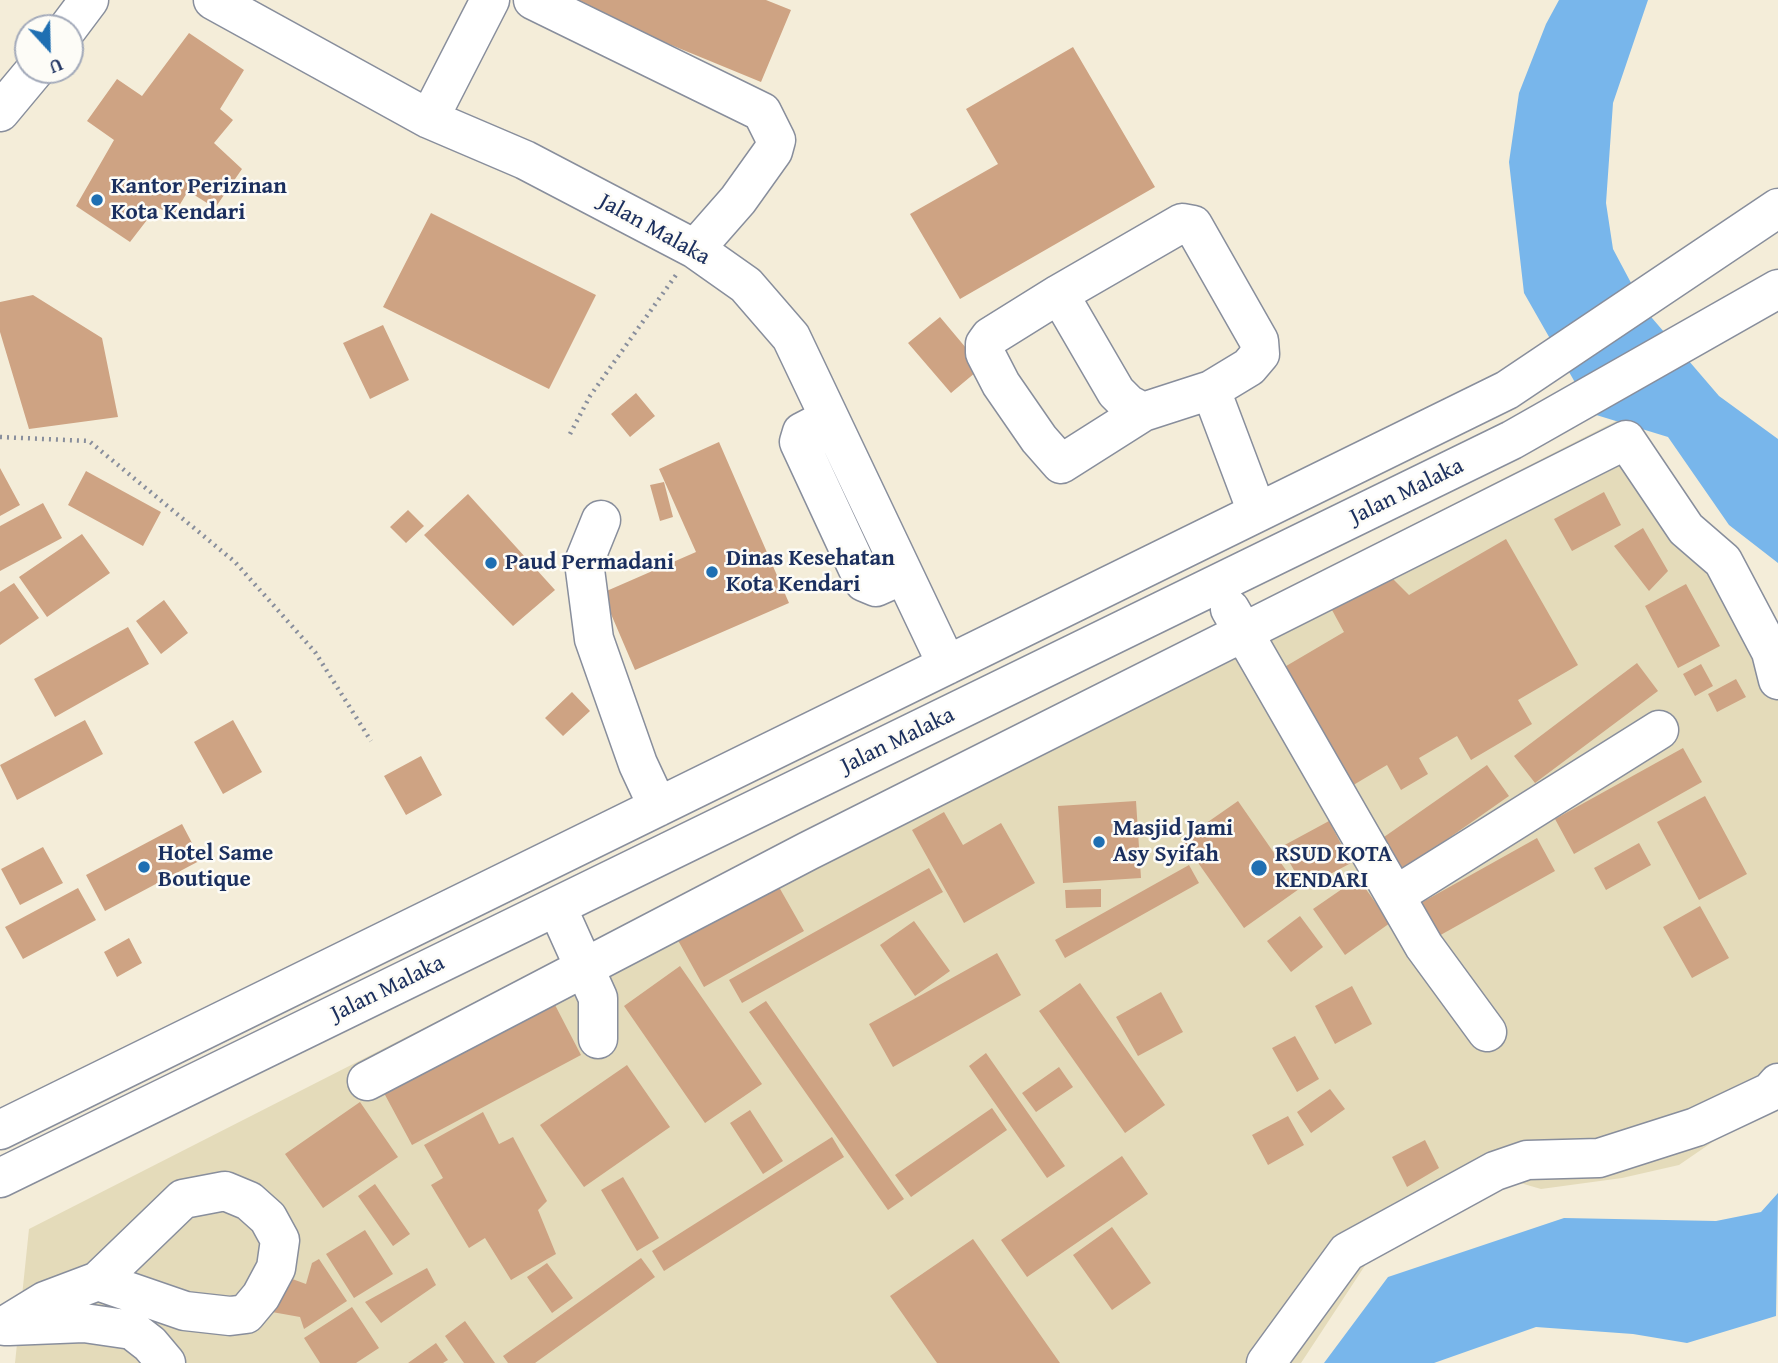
<!DOCTYPE html>
<html>
<head>
<meta charset="utf-8">
<style>
	body { margin:0 }
	#map { position:relative; width:1778px; height:1363px; overflow:hidden; background:#f4edd9; font-family:"Gentium Book Plus",serif }
	canvas { display:block }
	.north { position:absolute; left:14px; top:14px; width:70px; height:70px; box-sizing:border-box; background:#fdfcf7; border:2px solid #a3aaba; border-radius:50%; rotate:158deg; font-size:19px; font-weight:700; line-height:28px; text-align:center; color:#1b2f5e }
	.north::after { content:''; display:block; margin:auto; width:24px; height:32px; background:#1f6fb2; clip-path:polygon(50% 0,100% 100%,50% 72%,0 100%) }
</style>
</head>
<body>
<div id="map">
<canvas width="1778" height="1363"></canvas>
<div class="north">U</div>
</div>
<script>
const ctx = document.querySelector('canvas').getContext('2d');
ctx.lineJoin = 'round';
function fillPath(path, color) {
  ctx.fillStyle = color;
  ctx.fill(path, 'evenodd');
}
function poly(rows) {
  const path = new Path2D();
  for (const r of rows) {
    path.moveTo(r[0], r[1]);
    for (let i = 2; i < r.length; i += 2) path.lineTo(r[i], r[i + 1]);
  }
  return path;
}
function trace(path, color, width, dash) {
  ctx.strokeStyle = color;
  ctx.lineWidth = width;
  ctx.lineCap = dash ? 'butt' : 'round';
  ctx.setLineDash(dash || []);
  ctx.stroke(path);
}
function write(font, color, halo, rows, align = 'center') {
  ctx.font = font + ' "Gentium Book Plus",serif';
  ctx.lineWidth = 5;
  ctx.setLineDash([]);
  ctx.textBaseline = 'middle';
  ctx.strokeStyle = halo;
  ctx.fillStyle = color;
  for (const [text, x, y, turn = 0] of rows) {
    ctx.save();
    ctx.translate(x, y);
    ctx.rotate((+turn || 0) * Math.PI / 180);
    ctx.textAlign = isNaN(turn) ? turn : align;
    if (halo) ctx.strokeText(text, 0, 0);
    ctx.fillText(text, 0, 0);
    ctx.restore();
  }
}
fillPath(poly([
	[1628,415,1689,506,1728,548,1764,595,1778,628,1778,1107,1730,1130,1679,1165,1622,1178,1541,1189,1510,1180,1366,1264,1301,1363,15,1363,29,1229]
]), '#e4dbba');
fillPath(poly([
	[1559,0,1648,0,1613,103,1606,203,1613,249,1646,311,1719,396,1778,439,1778,563,1729,525,1668,437,1593,414,1524,293,1509,162,1519,93,1546,24],
	[1778,1193,1776,1316,1687,1343,1633,1334,1536,1327,1434,1363,1324,1363,1388,1277,1564,1218,1716,1221,1761,1212]
]), '#78b6eb');
fillPath(poly([
	[576,0,766,0,791,10,761,82,574,5],
	[189,33,244,70,220,109,233,120,214,143,242,169,215,208,188,191,173,216,157,207,130,242,76,206,114,140,87,121,117,79,142,96],
	[1073,47,1155,187,960,299,910,214,998,164,966,109],
	[431,213,596,295,549,389,383,307],
	[33,295,102,338,118,417,29,429,0,332,0,302],
	[940,317,982,367,951,393,908,343],
	[383,325,409,380,370,399,343,343],
	[636,393,655,416,630,437,611,414],
	[719,442,789,603,635,670,602,593,696,552,659,469],
	[0,468,20,505,0,516],
	[86,471,161,512,143,546,68,505],
	[664,482,673,517,660,521,650,485],
	[1604,492,1621,525,1572,551,1554,519],
	[468,494,555,590,513,626,424,535],
	[43,503,62,538,0,571,0,526],
	[408,510,424,526,406,543,390,527],
	[1643,528,1668,571,1649,591,1614,546],
	[82,534,110,573,47,617,19,577],
	[1506,539,1578,665,1518,700,1532,724,1471,760,1457,736,1419,758,1428,774,1401,790,1387,765,1345,790,1276,672,1344,632,1332,610,1390,576,1409,595],
	[14,583,39,618,0,645,0,592],
	[1686,584,1720,646,1678,668,1645,606],
	[164,600,188,633,161,654,136,621],
	[128,627,149,664,55,717,34,679],
	[1637,663,1658,691,1535,783,1514,756],
	[1701,664,1713,686,1695,696,1683,674],
	[1736,679,1746,697,1717,712,1708,694],
	[572,692,590,711,563,736,545,718],
	[85,720,103,754,17,800,0,765],
	[233,720,262,772,223,794,194,742],
	[1683,748,1702,782,1574,854,1555,819],
	[421,756,442,795,406,815,384,776],
	[1487,765,1509,796,1396,875,1374,844],
	[1705,796,1747,874,1699,900,1657,822],
	[1136,801,1141,878,1063,883,1058,806],
	[1238,801,1299,889,1244,928,1182,840],
	[944,812,963,845,1001,823,1035,883,964,923,912,830],
	[1329,821,1351,863,1304,888,1281,847],
	[182,824,201,860,105,911,86,875],
	[1537,838,1555,871,1437,937,1419,904],
	[1639,843,1651,865,1606,890,1594,868],
	[43,847,63,883,20,905,1,869],
	[1189,865,1199,883,1065,958,1055,940],
	[929,868,943,892,742,1003,729,980],
	[1358,878,1390,923,1345,955,1313,909],
	[775,880,804,931,704,987,675,935],
	[78,888,96,920,23,959,5,927],
	[1101,889,1101,907,1066,908,1065,890],
	[1700,906,1729,958,1692,978,1663,927],
	[1300,916,1323,947,1291,972,1267,941],
	[914,921,950,971,915,996,880,945],
	[129,938,142,963,117,977,104,952],
	[997,953,1021,995,893,1067,869,1024],
	[680,966,762,1084,705,1123,624,1006],
	[1080,983,1165,1105,1125,1133,1039,1011],
	[1352,986,1372,1024,1335,1044,1315,1006],
	[1161,992,1183,1032,1138,1056,1116,1017],
	[766,1001,904,1199,888,1210,749,1012],
	[554,1003,581,1055,412,1145,384,1093],
	[1295,1036,1319,1079,1297,1092,1272,1048],
	[986,1053,1065,1166,1047,1178,969,1066],
	[627,1065,670,1127,584,1187,540,1125],
	[1059,1067,1073,1087,1036,1112,1022,1093],
	[1330,1089,1345,1109,1311,1133,1297,1112],
	[360,1102,398,1157,323,1208,285,1154],
	[992,1108,1007,1130,911,1197,895,1175],
	[750,1110,783,1161,763,1174,730,1123],
	[483,1112,499,1144,513,1137,547,1201,538,1210,556,1254,511,1280,485,1238,469,1248,431,1185,443,1178,424,1145],
	[1288,1116,1304,1145,1268,1165,1252,1135],
	[832,1137,844,1157,664,1271,652,1251],
	[1425,1140,1439,1168,1407,1187,1392,1157],
	[1122,1156,1148,1194,1027,1277,1001,1240],
	[623,1177,659,1238,637,1251,601,1190],
	[375,1184,410,1234,393,1246,358,1196],
	[1112,1227,1151,1283,1112,1310,1073,1255],
	[365,1230,393,1274,354,1298,326,1254],
	[973,1239,1060,1363,937,1363,890,1296],
	[641,1258,655,1277,535,1363,508,1363,503,1356],
	[319,1259,347,1301,304,1329,300,1317,272,1312,284,1276,306,1284,312,1263],
	[547,1263,573,1298,552,1313,527,1277],
	[427,1268,436,1285,381,1323,365,1302],
	[352,1307,379,1348,356,1363,320,1363,304,1338],
	[465,1321,495,1363,464,1363,445,1336],
	[436,1343,448,1360,443,1363,408,1363]
]), '#cea383');
const minor = poly([
	[213,0,429,119,525,160,695,249,746,285,791,337,947,665],
	[533,0,762,112,776,140,773,151,738,200,695,249],
	[68,28,89,0],
	[0,112,35,70],
	[429,119,490,0],
	[1059,294,990,337,985,344,985,353,1001,384,1039,439,1061,464,1143,412,1211,390,1249,367,1260,354,1259,341,1193,225,1182,223,1059,294,1116,392,1128,404,1143,412],
	[1211,390,1257,512],
	[829,418,802,432,799,442,864,582,876,587,903,575],
	[601,520,584,562,594,639,638,764,658,807],
	[1230,609,1424,946,1487,1032],
	[1396,895,1659,730],
	[557,907,598,998,598,1039],
	[367,1081,808,851,1626,440,1686,529,1723,561,1771,652,1778,680],
	[0,1130,1507,390,1778,208],
	[0,1178,1512,440,1778,289],
	[4,1326,45,1301,98,1281,183,1199,225,1191,249,1201,268,1218,280,1240,276,1268,261,1296,246,1314,230,1316,185,1311,98,1281],
	[9,1326,84,1323,132,1330,150,1344,166,1363],
	[1266,1363,1347,1252,1495,1171,1527,1160,1599,1158,1696,1127,1770,1092,1778,1083]
]);
trace(minor, '#888e9c', 41);
trace(poly([
	[570,434,590,396,676,275],
	[0,437,89,441,235,562,315,652,371,741]
]), '#888e9c', 4.5, [2, 5]);
trace(minor, '#fff', 38);
for (const [x, y, r, color] of [
	[97,200,7,"#1f6fb2"],
	[491,563,7,"#1f6fb2"],
	[712,572,7,"#1f6fb2"],
	[1099,842,7,"#1f6fb2"],
	[144,867,7,"#1f6fb2"],
	[1259,868,9,"#1f6fb2"]
]) {
  const dot = new Path2D();
  dot.arc(x, y, r, 0, 2 * Math.PI);
  ctx.fillStyle = color;
  ctx.fill(dot);
  trace(dot, '#fdfcf7', 2.5);
}
write('bold 23px', '#1b2f5e', '#fdfcf7', [
	["Kantor Perizinan",111,187],
	["Kota Kendari",111,213],
	["Dinas Kesehatan",726,559],
	["Kota Kendari",726,585],
	["Paud Permadani",505,563],
	["Masjid Jami",1113,829],
	["Asy Syifah",1113,855],
	["Hotel Same",158,854],
	["Boutique",158,880],
	["RSUD KOTA",1275,855],
	["KENDARI",1275,881]
], 'left');
write('23px', '#1b2f5e', '#fdfcf7', [
	["Jalan Malaka",654,230,29],
	["Jalan Malaka",1407,492,-26],
	["Jalan Malaka",898,741,-26],
	["Jalan Malaka",388,989,-26]
]);
</script>
</body>
</html>
